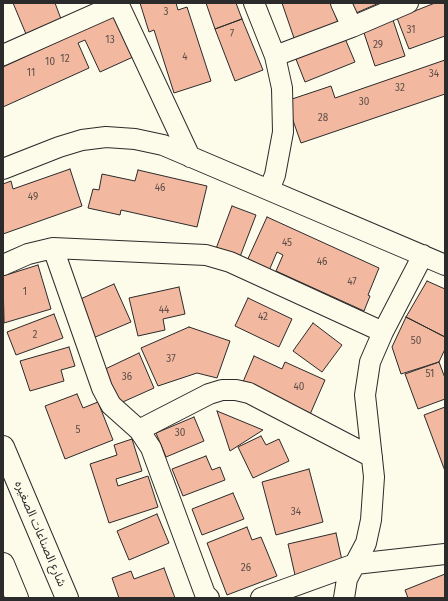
<!DOCTYPE html>
<html>
<head>
<meta charset="utf-8">
<style>
	body { margin:0 }
	#map { position:relative; width:448px; height:601px; overflow:hidden; background:#fdfbea; font-family:"Fira Sans",sans-serif }
	canvas { display:block }
	.frame { position:absolute; inset:0; border:4px solid #2b2b2b; pointer-events:none }
</style>
</head>
<body>
<div id="map">
<canvas width="448" height="601"></canvas>
<div class="frame"></div>
</div>
<script>
const ctx = document.querySelector('canvas').getContext('2d');
ctx.lineJoin = 'round';
function fillPath(path, color) {
  ctx.fillStyle = color;
  ctx.fill(path, 'evenodd');
}
function poly(rows) {
  const path = new Path2D();
  for (const r of rows) {
    path.moveTo(r[0], r[1]);
    for (let i = 2; i < r.length; i += 2) path.lineTo(r[i], r[i + 1]);
  }
  return path;
}
function trace(path, color, width, dash) {
  ctx.strokeStyle = color;
  ctx.lineWidth = width;
  ctx.lineCap = dash ? 'butt' : 'round';
  ctx.setLineDash(dash || []);
  ctx.stroke(path);
}
function write(font, color, halo, rows, align = 'center') {
  ctx.font = font + ' "Fira Sans","Noto Sans Arabic",sans-serif';
  ctx.lineWidth = 3;
  ctx.setLineDash([]);
  ctx.textBaseline = 'middle';
  ctx.strokeStyle = halo;
  ctx.fillStyle = color;
  for (const [text, x, y, turn = 0] of rows) {
    ctx.save();
    ctx.translate(x, y);
    ctx.rotate((+turn || 0) * Math.PI / 180);
    ctx.textAlign = isNaN(turn) ? turn : align;
    if (halo) ctx.strokeText(text, 0, 0);
    ctx.fillText(text, 0, 0);
    ctx.restore();
  }
}
const building = poly([
	[13,3,55,3,61,19,26,34,13,3],
	[140,3,176,3,178,10,187,7,211,81,174,93,154,30,149,32,140,3],
	[206,3,236,3,242,19,215,29,206,3],
	[282,3,331,3,339,25,295,41,282,3],
	[352,3,379,3,356,13,352,3],
	[435,3,445,3,445,36,409,49,397,18,435,3],
	[391,14,405,56,375,66,361,24,391,14],
	[114,16,133,57,100,72,85,40,78,43,89,68,3,107,3,67,114,16],
	[242,19,263,70,235,81,215,29,242,19],
	[341,29,355,62,305,82,292,49,341,29],
	[445,60,445,94,301,143,286,101,331,86,335,98,445,60],
	[70,169,82,206,3,234,3,184,11,181,13,189,70,169],
	[138,170,207,186,197,227,121,210,120,215,88,208,93,189,99,190,102,174,135,181,138,170],
	[232,206,256,215,238,262,214,254,232,206],
	[267,217,379,268,368,295,370,296,364,311,276,271,283,255,277,252,268,273,246,263,267,217],
	[38,265,51,309,4,323,3,276,38,265],
	[427,281,445,289,445,337,406,317,427,281],
	[114,284,131,322,93,338,76,301,114,284],
	[179,287,185,314,163,319,165,330,138,336,129,298,179,287],
	[248,298,292,319,279,347,235,326,248,298],
	[54,314,63,338,16,355,7,332,54,314],
	[406,317,445,337,445,349,439,362,401,374,392,347,406,317],
	[313,323,342,345,322,372,293,351,313,323],
	[189,327,230,341,217,378,197,373,158,386,141,348,189,327],
	[69,347,75,366,61,370,64,381,30,391,20,361,69,347],
	[139,353,154,388,116,405,101,371,139,353],
	[254,356,282,369,285,362,325,380,308,419,240,389,254,356],
	[439,362,445,378,445,399,418,409,405,374,439,362],
	[77,394,83,408,98,402,113,440,65,459,45,406,77,394],
	[445,407,445,471,424,415,445,407],
	[217,411,263,430,230,451,217,411],
	[194,417,204,441,166,457,156,433,194,417],
	[261,436,266,445,279,439,289,461,253,478,238,447,261,436],
	[132,439,142,471,116,479,118,486,148,476,158,507,109,523,90,464,117,455,114,445,132,439],
	[206,456,212,470,220,467,225,480,183,496,172,469,206,456],
	[309,469,323,522,276,535,262,482,309,469],
	[233,493,244,519,202,535,192,509,233,493],
	[157,514,169,543,129,560,117,531,157,514],
	[247,527,252,540,261,537,277,576,227,595,207,543,247,527],
	[336,533,343,565,295,575,288,544,336,533],
	[164,568,175,598,119,598,112,578,131,571,134,579,164,568],
	[445,574,445,598,408,598,405,590,445,574]
]);
fillPath(building, '#f2b8a0');
trace(building, '#2b2b2b', 1);
const street = poly([
	[118,3,190,157],
	[254,3,275,56,282,88,283,132,275,175,269,190],
	[341,3,352,27],
	[3,55,118,4],
	[275,56,352,27,408,3],
	[3,169,59,147,82,140,106,137,135,139,163,145,445,265],
	[53,248,102,388,111,405,139,430,151,448,205,594,209,598],
	[3,265,28,254,53,248,206,255,230,262,383,332],
	[139,430,209,394,222,390,236,390,249,393,372,457],
	[261,598,355,564,445,554],
	[344,598,347,579,366,543,371,520,374,477,365,395,370,362,383,332,423,255]
]);
const secondary = poly([
	[3,447,67,598],
	[3,564,17,598]
]);
trace(street, '#2b2b2b', 22);
trace(secondary, '#2b2b2b', 24);
trace(street, '#fdfbea', 20);
trace(secondary, '#fdfbea', 22);
write('10px', '#5d4e48', null, [
	["3",166,12],
	["31",411,30],
	["7",232,34],
	["13",110,40],
	["29",378,45],
	["4",185,57],
	["12",65,59],
	["10",50,62],
	["11",31,73],
	["34",434,74],
	["32",400,88],
	["30",364,102],
	["28",323,118],
	["46",160,188],
	["49",33,197],
	["45",287,243],
	["46",322,262],
	["47",352,282],
	["1",25,292],
	["44",164,310],
	["42",263,317],
	["2",35,335],
	["50",416,341],
	["37",171,359],
	["51",430,374],
	["36",127,377],
	["40",299,387],
	["5",78,430],
	["30",180,433],
	["34",296,512],
	["26",246,568]
]);
write('12px', '#2b2b2b', '#fdfbea', [
	["شارع الصناعات الصغيره",40,534,67]
]);
</script>
</body>
</html>
